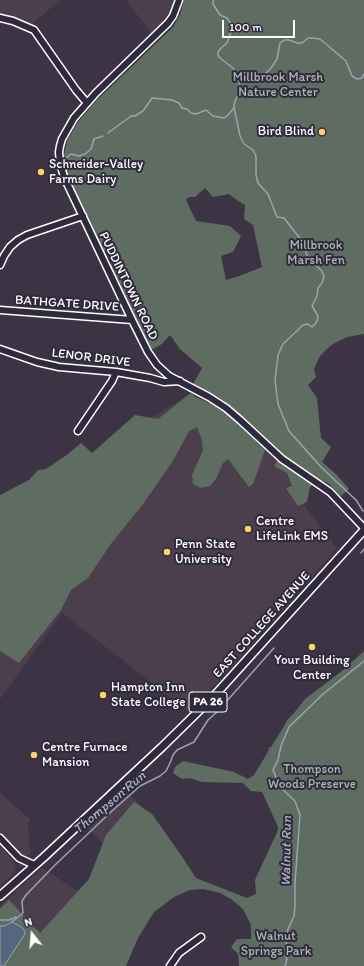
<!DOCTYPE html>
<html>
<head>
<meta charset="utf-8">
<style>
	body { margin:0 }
	#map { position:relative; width:364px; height:966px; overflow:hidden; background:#3c3444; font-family:Itim,sans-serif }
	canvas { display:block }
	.north { position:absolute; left:12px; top:914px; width:40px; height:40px; -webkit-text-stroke:3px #2f2a3d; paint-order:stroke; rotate:343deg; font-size:11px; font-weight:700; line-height:16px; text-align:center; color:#fff }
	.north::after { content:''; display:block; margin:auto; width:14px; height:18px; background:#fff; clip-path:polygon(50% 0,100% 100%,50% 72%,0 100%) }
	.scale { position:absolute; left:222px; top:20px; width:73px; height:18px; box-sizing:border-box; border:2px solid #fff; border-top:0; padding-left:5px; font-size:12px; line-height:14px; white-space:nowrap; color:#fff; -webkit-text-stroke:3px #2f2a3d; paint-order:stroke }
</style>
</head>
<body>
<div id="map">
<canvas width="364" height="966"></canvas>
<div class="north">N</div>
<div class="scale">100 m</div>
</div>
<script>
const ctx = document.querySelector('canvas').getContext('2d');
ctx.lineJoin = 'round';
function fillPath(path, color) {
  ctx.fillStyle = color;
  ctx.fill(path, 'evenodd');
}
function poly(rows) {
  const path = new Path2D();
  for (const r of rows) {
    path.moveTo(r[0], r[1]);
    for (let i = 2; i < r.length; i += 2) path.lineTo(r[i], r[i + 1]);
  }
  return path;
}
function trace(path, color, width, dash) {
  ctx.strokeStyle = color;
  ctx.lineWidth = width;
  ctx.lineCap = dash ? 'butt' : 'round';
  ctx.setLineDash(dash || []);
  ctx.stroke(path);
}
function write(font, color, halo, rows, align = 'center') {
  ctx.font = font + ' Itim,sans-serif';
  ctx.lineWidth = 4;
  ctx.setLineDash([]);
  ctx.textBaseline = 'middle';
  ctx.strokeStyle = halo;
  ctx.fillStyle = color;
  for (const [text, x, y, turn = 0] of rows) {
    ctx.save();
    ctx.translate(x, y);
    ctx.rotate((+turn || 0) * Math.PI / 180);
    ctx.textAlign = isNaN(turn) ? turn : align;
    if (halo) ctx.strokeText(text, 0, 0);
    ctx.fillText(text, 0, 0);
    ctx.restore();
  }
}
fillPath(poly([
	[0,0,60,0,31,25,11,18,0,16],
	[126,0,176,0,174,8,168,17,152,34],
	[194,391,221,407,236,419,253,437,284,463,294,492,337,548,243,655,189,712,62,613,0,699,0,502,92,455],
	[126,791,149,814,123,966,0,966,0,906,42,868,85,896,103,844,87,827],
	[0,793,31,820,28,823,30,854,28,855,22,856,18,853,0,833],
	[0,846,14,862,16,868,15,872,0,886]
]), '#4c3f4d');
fillPath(poly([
	[184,0,364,0,364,334,347,337,333,344,328,348,320,356,314,369,316,377,308,385,317,398,321,438,331,447,322,462,336,474,349,489,341,496,328,483,318,479,310,487,307,502,298,506,286,488,292,486,287,473,274,466,281,456,271,444,235,411,208,392,193,384,202,368,180,349,170,335,162,344,151,350,136,323,113,273,111,266,112,262,108,254,101,249,65,168,64,155,67,141,78,122,96,101,173,27,180,15],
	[205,188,213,197,229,194,238,201,245,205,244,219,253,225,262,267,242,275,226,280,221,256,233,252,241,236,230,226,196,221,186,200,189,197,195,197],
	[191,393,195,397,219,407,233,419,265,450,253,484,249,487,228,459,223,463,216,479,210,486,200,488,193,484,192,475,203,450,202,440,197,427,189,431,173,461,143,504,110,545,88,578,71,590,61,610,19,663,0,651,0,495,29,480,38,470,46,469,68,454,81,443,92,453,135,415,158,419],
	[364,651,364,966,239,966,238,954,231,947,237,939,251,939,251,925,243,909,231,899,220,893,203,889,190,890,174,897,154,912,138,938,126,966,4,966,24,930,12,922,5,926,0,926,0,909,9,900,40,933,89,879,106,835,134,802,152,814,181,855,196,878,247,898,256,894,255,880,278,830,278,827,262,792,251,791,243,783,202,782,190,778,182,779,173,773,175,767,183,761,234,772,248,779,254,775,269,750,268,748,271,747,283,728,287,720,294,713,305,699,342,671]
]), '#5e6c62');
const water = poly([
	[12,922,21,927,24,930,25,934,4,966,0,966,0,926,5,926,12,922]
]);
fillPath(water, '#54677f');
trace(water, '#98a4b2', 1);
trace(poly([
	[213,0,213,4,220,15,227,18,233,26,227,43,221,48,218,52,218,55,220,58,233,68,239,77,244,78,256,77,265,74,271,68,277,59,280,43,284,40,289,40,297,43,302,43,308,38,312,38,320,39,346,61,352,76,357,79,362,78,364,74],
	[239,77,240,90,234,104,234,107,240,136,244,144,253,150,256,156,256,175,258,183,268,194,277,217,284,218,302,241,308,258,321,270,324,276,322,283,318,288,317,296,312,306,317,314,318,318,316,323,312,327,308,324,303,325,283,344,278,355,275,381,278,404,289,431,321,467,356,500,363,511],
	[108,133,131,116,135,116,143,111,152,98,172,100,179,103,182,108,187,109,191,113,196,114,206,110,213,116,224,118,227,116,234,108],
	[61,158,66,158,71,154,79,156,85,154,91,149,94,139,103,136],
	[361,553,364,549],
	[0,920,9,920,16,917],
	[12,922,23,913,22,901,26,895,55,865,112,811,140,786,160,776,166,771,170,763,173,755,177,750,194,742,208,720,217,712,274,648],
	[285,966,287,959,285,954,287,953,286,937,288,929,294,916,295,907,295,882,300,815,295,801,280,787,273,770,278,760,281,746,289,727,322,695,364,661]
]), '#98a4b2', 1.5);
const minor = poly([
	[179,0,173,16,168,23,96,93,74,118,62,139,60,146,59,152,60,163,64,177,132,320,148,352,157,365,169,376,209,397,226,408,240,420,282,459,330,492,364,528],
	[0,18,13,21,34,30,76,90,87,103],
	[0,265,4,256,10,247,18,240,27,235,83,216],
	[0,310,132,320],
	[0,349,37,362,59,367,116,372,150,378,164,382,180,381],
	[78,431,112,381,116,372],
	[0,838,19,858,34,865],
	[170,966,179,953,201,937]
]);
const major = poly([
	[0,896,43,858,162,747,215,695,364,530]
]);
trace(minor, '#fff', 9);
trace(major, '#fff', 10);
trace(minor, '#2f2a3d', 6);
trace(major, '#2f2a3d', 7);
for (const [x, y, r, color] of [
	[322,132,4,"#ffd166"],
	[41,172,4,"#ffd166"],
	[248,529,4,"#ffd166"],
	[167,552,4,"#ffd166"],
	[312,647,4,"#ffd166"],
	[103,695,4,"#ffd166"],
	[34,755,4,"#ffd166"]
]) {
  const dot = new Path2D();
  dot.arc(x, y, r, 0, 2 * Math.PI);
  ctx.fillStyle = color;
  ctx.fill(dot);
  trace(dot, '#2f2a3d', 1.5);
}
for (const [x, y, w] of [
	[208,702,38]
]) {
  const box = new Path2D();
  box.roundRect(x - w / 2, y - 10, w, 20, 3);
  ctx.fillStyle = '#2f2a3d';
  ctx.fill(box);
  trace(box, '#fff', 1);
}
write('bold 12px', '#fff', null, [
	["PA 26",208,702]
]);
write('13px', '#aeb6b0', '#2f2a3d', [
	["Millbrook Marsh",278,78],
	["Nature Center",278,93],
	["Millbrook",316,246],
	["Marsh Fen",316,261],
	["Thompson",312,770],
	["Woods Preserve",312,785],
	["Walnut",276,937],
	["Springs Park",276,952]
]);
write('13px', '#fff', '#2f2a3d', [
	["Bird Blind",314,132,"right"],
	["Schneider-Valley",49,165],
	["Farms Dairy",49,180],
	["Centre",256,522],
	["LifeLink EMS",256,537],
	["Penn State",175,545],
	["University",175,560],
	["Your Building",312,661,"center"],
	["Center",312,676,"center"],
	["Hampton Inn",111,688],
	["State College",111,703],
	["Centre Furnace",42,748],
	["Mansion",42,763]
], 'left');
write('13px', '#fff', '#2f2a3d', [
	["PUDDINTOWN ROAD",128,286,64],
	["BATHGATE DRIVE",67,304,4],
	["LENOR DRIVE",91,358,7],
	["EAST COLLEGE AVENUE",262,625,-48]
]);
write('italic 14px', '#aab3bf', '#2f2a3d', [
	["Thompson Run",110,803,-40],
	["Walnut Run",287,851,-89]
]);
</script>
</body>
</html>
